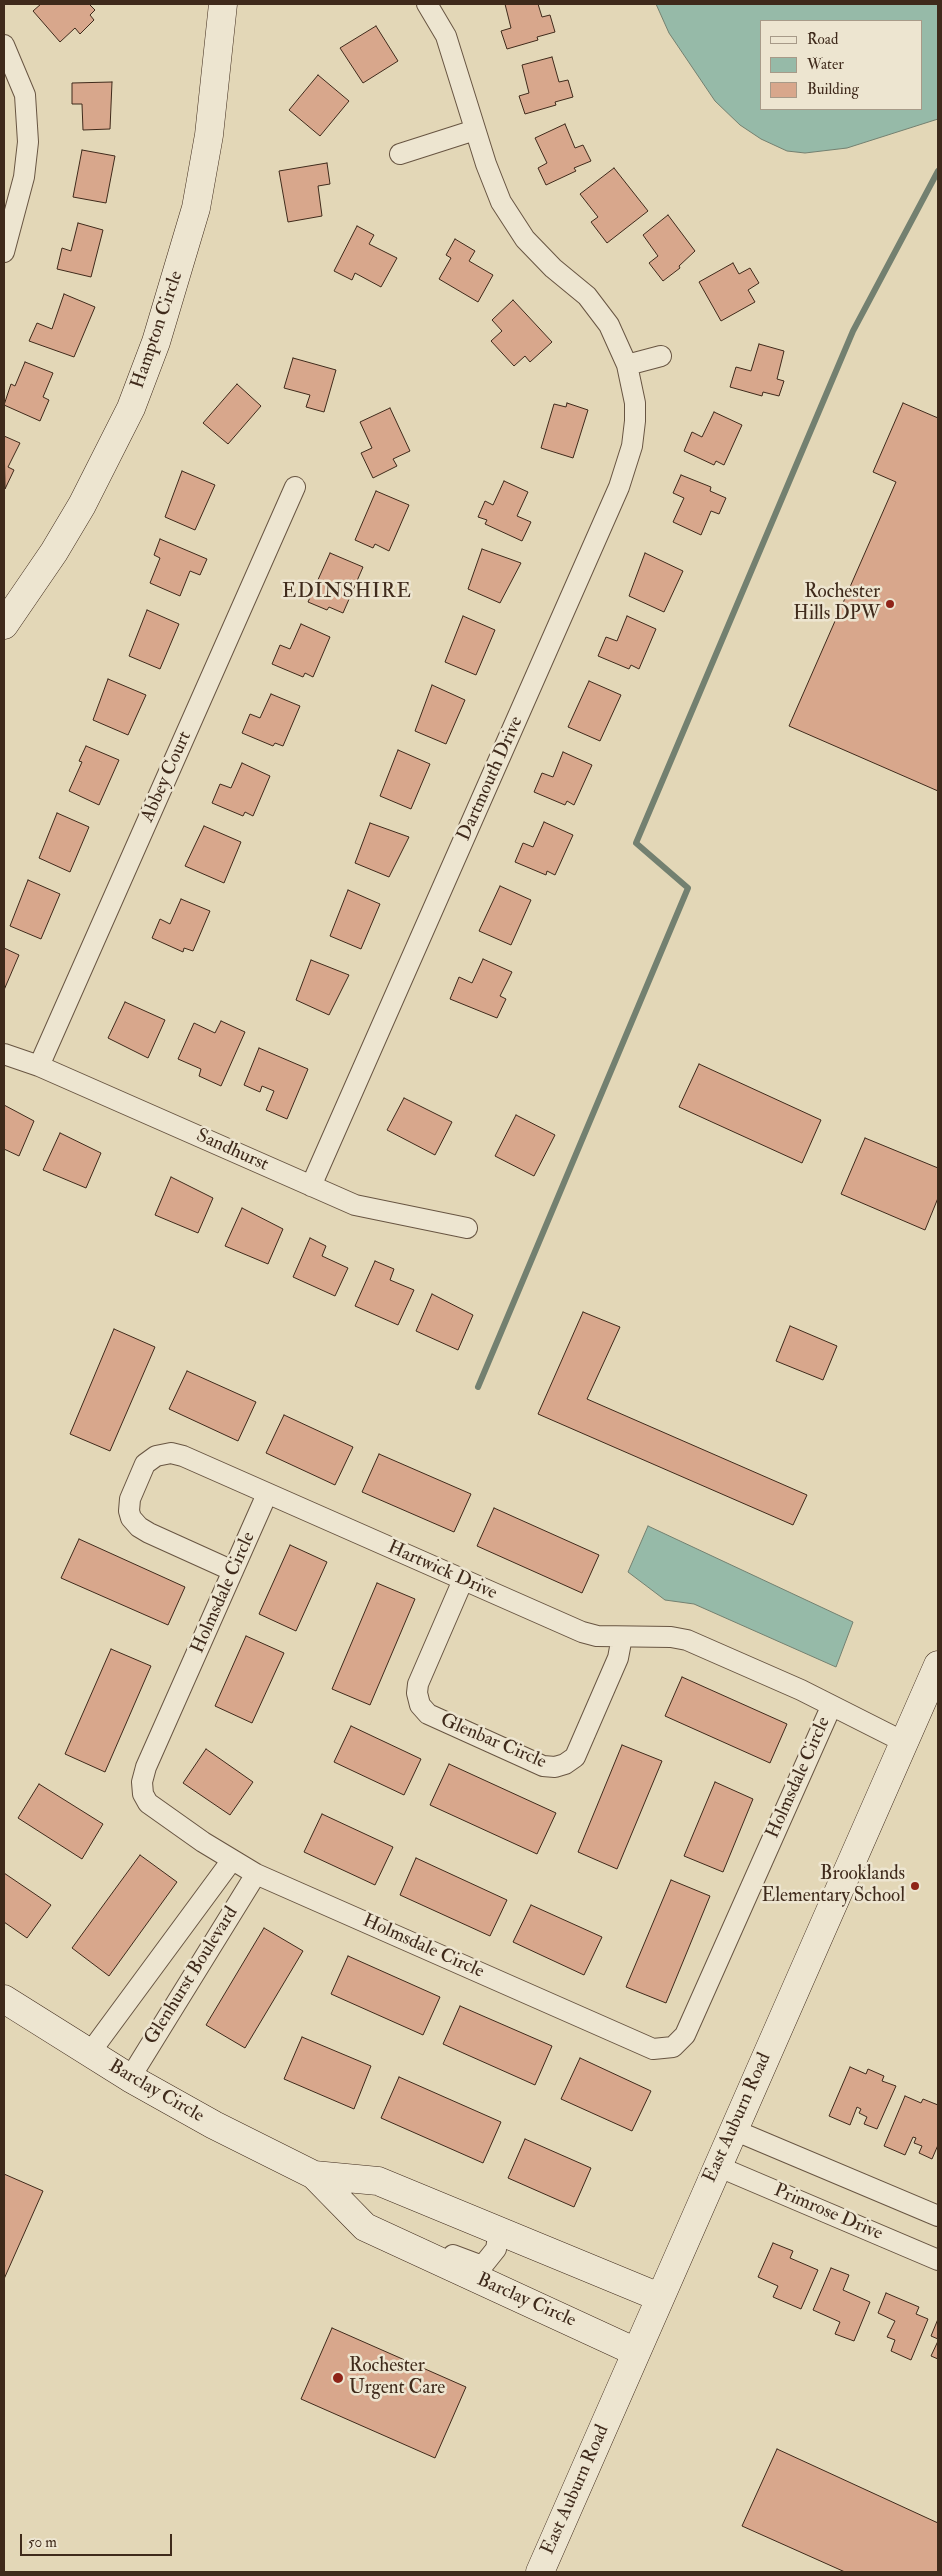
<!DOCTYPE html>
<html>
<head>
<meta charset="utf-8">
<style>
	body { margin:0 }
	#map { position:relative; width:942px; height:2576px; overflow:hidden; background:#e3d7b7; font-family:"IM FELL Double Pica",serif }
	canvas { display:block }
	.frame { position:absolute; inset:0; border:5px solid #3f2a1b; pointer-events:none }
	.legend { position:absolute; left:760px; top:20px; width:162px; height:90px; box-sizing:border-box; background:#ede5d0; border:1px solid #a79a88; margin:0; padding:6px 9px; list-style:none; font-size:15px; color:#3f2a1b }
	.legend li { display:flex; align-items:center; gap:10px; height:25px }
	.legend b { width:25px; border:1px solid #a79a88 }
	.scale { position:absolute; left:20px; top:2534px; width:152px; height:22px; box-sizing:border-box; border:2px solid #3f2a1b; border-top:0; padding-left:6px; font-size:15px; line-height:18px; white-space:nowrap; color:#3f2a1b; -webkit-text-stroke:4px #ede5d0; paint-order:stroke }
</style>
</head>
<body>
<div id="map">
<canvas width="942" height="2576"></canvas>
<div class="frame"></div>
<ul class="legend">
<li><b style="height:6px;background:#ede5d0"></b>Road</li>
<li><b style="height:14px;background:#96baa8"></b>Water</li>
<li><b style="height:14px;background:#d8a78c"></b>Building</li>
</ul>
<div class="scale">50 m</div>
</div>
<script>
const ctx = document.querySelector('canvas').getContext('2d');
ctx.lineJoin = 'round';
function fillPath(path, color) {
  ctx.fillStyle = color;
  ctx.fill(path, 'evenodd');
}
function poly(rows) {
  const path = new Path2D();
  for (const r of rows) {
    path.moveTo(r[0], r[1]);
    for (let i = 2; i < r.length; i += 2) path.lineTo(r[i], r[i + 1]);
  }
  return path;
}
function trace(path, color, width, dash) {
  ctx.strokeStyle = color;
  ctx.lineWidth = width;
  ctx.lineCap = dash ? 'butt' : 'round';
  ctx.setLineDash(dash || []);
  ctx.stroke(path);
}
function write(font, color, halo, rows, align = 'center') {
  ctx.font = font + ' "IM FELL Double Pica",serif';
  ctx.lineWidth = 5;
  ctx.setLineDash([]);
  ctx.textBaseline = 'middle';
  ctx.strokeStyle = halo;
  ctx.fillStyle = color;
  for (const [text, x, y, turn = 0] of rows) {
    ctx.save();
    ctx.translate(x, y);
    ctx.rotate((+turn || 0) * Math.PI / 180);
    ctx.textAlign = isNaN(turn) ? turn : align;
    if (halo) ctx.strokeText(text, 0, 0);
    ctx.fillText(text, 0, 0);
    ctx.restore();
  }
}
const water = poly([
	[656,4,938,4,938,119,847,148,805,153,787,151,761,139,740,125,715,101,669,33,656,4],
	[761,21,921,21,921,109,761,109,761,21],
	[648,1526,853,1622,836,1667,694,1604,665,1600,628,1572,648,1526]
]);
fillPath(water, '#96baa8');
trace(water, '#738070', 1);
trace(poly([
	[478,1387,688,888,636,843,853,331,938,171]
]), '#738070', 6);
const building = poly([
	[41,4,89,4,95,10,90,15,94,20,80,34,75,28,60,42,33,11,41,4],
	[505,4,538,4,542,17,550,15,555,32,537,37,538,40,507,49,501,31,511,28,505,4],
	[376,26,398,61,363,83,340,48,376,26],
	[552,57,559,82,568,80,573,97,555,102,556,105,525,114,519,96,529,93,522,65,552,57],
	[318,75,349,101,320,136,289,110,318,75],
	[112,82,110,129,83,130,82,104,72,104,72,83,112,82],
	[565,124,575,148,583,145,591,161,574,168,576,171,546,185,538,168,547,163,535,138,565,124],
	[82,150,115,156,106,203,73,197,82,150],
	[327,163,330,184,318,186,322,216,288,222,279,171,327,163],
	[614,168,648,211,607,243,591,222,598,217,580,194,614,168],
	[668,215,695,251,679,266,680,268,663,281,649,263,658,256,643,235,668,215],
	[78,223,103,230,91,277,57,269,62,248,71,251,78,223],
	[357,226,374,235,369,244,397,258,381,287,355,273,352,280,334,271,357,226],
	[455,239,475,251,469,261,493,275,478,302,439,279,451,258,446,255,455,239],
	[733,263,739,274,750,268,759,283,748,290,755,302,721,321,699,282,733,263],
	[64,294,95,307,74,357,29,341,37,323,52,329,64,294],
	[513,300,552,342,530,362,525,356,514,366,491,341,502,331,492,320,513,300],
	[759,344,784,351,777,379,784,381,779,396,763,392,762,396,730,387,736,367,751,371,759,344],
	[293,358,336,370,324,412,306,407,310,395,284,388,293,358],
	[25,362,53,373,43,397,49,400,40,421,4,405,11,384,15,386,25,362],
	[237,384,261,406,228,444,203,423,237,384],
	[567,403,588,410,573,458,541,448,554,404,566,407,567,403],
	[903,403,938,418,938,791,789,726,896,482,873,472,903,403],
	[390,408,410,451,393,459,397,466,373,478,361,453,372,448,360,422,390,408],
	[714,412,742,425,724,465,716,461,714,465,684,451,692,432,702,437,714,412],
	[4,436,20,443,8,467,14,470,5,489,4,436],
	[182,471,215,485,195,530,165,517,182,471],
	[681,475,711,487,710,491,726,498,719,514,711,511,701,535,673,522,684,498,673,493,681,475],
	[504,481,528,492,517,516,531,522,522,541,485,524,487,520,478,517,485,501,493,505,504,481],
	[376,491,409,505,389,551,375,544,373,548,355,540,376,491],
	[160,539,207,559,200,575,190,571,180,596,150,583,160,558,154,555,160,539],
	[482,549,521,563,500,603,468,589,482,549],
	[330,553,363,567,343,613,329,607,327,610,308,602,330,553],
	[645,553,683,571,664,612,629,596,645,553],
	[147,610,179,624,160,669,129,656,147,610],
	[463,616,495,630,476,675,445,662,463,616],
	[627,616,656,629,639,669,631,665,629,669,598,656,606,637,617,641,627,616],
	[301,624,330,637,313,677,305,673,303,677,272,664,280,645,290,649,301,624],
	[108,679,146,695,128,735,93,720,108,679],
	[589,681,621,695,600,741,568,727,589,681],
	[432,685,465,700,446,744,415,731,432,685],
	[271,694,300,706,283,746,275,743,273,746,242,733,250,714,260,718,271,694],
	[86,746,119,760,99,805,69,791,82,762,79,761,86,746],
	[398,750,430,764,411,809,380,796,398,750],
	[563,752,592,765,574,805,567,801,565,805,534,792,542,773,553,777,563,752],
	[242,763,270,776,253,816,245,812,243,816,212,803,220,784,231,788,242,763],
	[57,813,89,827,70,872,39,858,57,813],
	[544,822,573,835,555,875,547,871,546,875,515,862,523,843,533,847,544,822],
	[370,823,409,837,389,877,355,863,370,823],
	[204,826,241,842,224,883,185,866,204,826],
	[28,880,60,894,41,939,10,926,28,880],
	[500,886,531,900,511,945,479,931,500,886],
	[348,890,380,904,361,949,330,936,348,890],
	[181,899,210,911,193,951,184,948,183,952,152,938,160,919,170,924,181,899],
	[4,948,19,955,4,990,4,948],
	[483,959,512,972,500,996,506,999,497,1018,450,999,459,977,472,983,483,959],
	[311,960,349,975,329,1015,296,1000,311,960],
	[125,1002,165,1020,148,1058,108,1038,125,1002],
	[221,1021,245,1032,221,1086,199,1076,201,1069,178,1059,194,1023,215,1033,221,1021],
	[259,1048,308,1069,287,1119,266,1110,274,1091,262,1086,260,1092,244,1085,259,1048],
	[699,1064,821,1120,802,1163,679,1107,699,1064],
	[404,1098,452,1122,435,1155,387,1130,404,1098],
	[4,1105,34,1121,19,1156,4,1149,4,1105],
	[516,1115,555,1135,534,1176,495,1156,516,1115],
	[60,1133,101,1153,86,1188,43,1170,60,1133],
	[865,1138,938,1168,938,1198,925,1230,841,1194,865,1138],
	[171,1177,213,1198,198,1233,155,1215,171,1177],
	[242,1208,283,1229,268,1264,225,1246,242,1208],
	[310,1238,326,1246,322,1256,348,1268,335,1296,293,1277,310,1238],
	[375,1261,394,1269,390,1280,414,1290,398,1325,355,1306,375,1261],
	[432,1294,473,1315,458,1350,416,1331,432,1294],
	[583,1312,620,1327,587,1399,807,1495,793,1525,538,1414,583,1312],
	[790,1326,837,1346,823,1380,776,1361,790,1326],
	[114,1329,155,1347,110,1451,70,1434,114,1329],
	[187,1371,256,1402,238,1441,169,1409,187,1371],
	[284,1415,353,1447,335,1485,266,1453,284,1415],
	[379,1454,471,1494,454,1532,362,1492,379,1454],
	[494,1508,599,1555,582,1593,477,1546,494,1508],
	[79,1539,185,1587,168,1625,61,1578,79,1539],
	[290,1545,327,1562,296,1631,259,1614,290,1545],
	[377,1583,415,1599,370,1705,332,1689,377,1583],
	[246,1636,284,1653,252,1723,215,1706,246,1636],
	[111,1649,151,1666,105,1772,65,1754,111,1649],
	[682,1677,787,1724,770,1763,665,1716,682,1677],
	[351,1726,421,1759,404,1795,334,1762,351,1726],
	[622,1745,662,1761,617,1869,578,1852,622,1745],
	[206,1749,253,1782,230,1815,183,1783,206,1749],
	[449,1764,556,1813,537,1854,430,1805,449,1764],
	[715,1782,753,1799,723,1872,684,1856,715,1782],
	[39,1784,103,1824,82,1859,18,1818,39,1784],
	[322,1814,393,1847,375,1885,304,1852,322,1814],
	[140,1855,177,1882,109,1976,72,1948,140,1855],
	[416,1858,507,1900,490,1936,400,1895,416,1858],
	[4,1873,51,1905,27,1938,4,1922,4,1873],
	[671,1880,710,1896,666,2003,626,1987,671,1880],
	[531,1905,602,1937,584,1975,513,1942,531,1905],
	[264,1928,303,1951,245,2048,206,2025,264,1928],
	[348,1956,440,1997,423,2035,331,1994,348,1956],
	[460,2006,552,2046,535,2085,443,2044,460,2006],
	[302,2037,371,2066,354,2109,284,2079,302,2037],
	[580,2058,651,2091,632,2131,561,2099,580,2058],
	[850,2067,866,2074,868,2069,884,2076,882,2081,896,2086,877,2129,864,2124,867,2117,859,2113,861,2109,857,2107,850,2125,829,2116,850,2067],
	[399,2077,501,2122,483,2163,381,2118,399,2077],
	[905,2096,921,2103,923,2099,938,2105,938,2145,932,2159,919,2153,922,2146,914,2143,916,2138,913,2137,905,2155,884,2146,905,2096],
	[525,2139,591,2168,574,2207,508,2178,525,2139],
	[4,2174,43,2191,4,2279,4,2174],
	[773,2243,793,2251,790,2258,818,2270,801,2309,773,2297,778,2286,758,2277,773,2243],
	[831,2268,849,2275,843,2290,870,2302,854,2341,835,2334,840,2322,813,2310,831,2268],
	[886,2293,919,2307,916,2314,928,2319,911,2360,891,2351,895,2340,887,2337,895,2321,878,2313,886,2293],
	[938,2319,938,2339,931,2336,938,2319],
	[332,2328,466,2387,435,2458,301,2399,332,2328],
	[938,2341,938,2359,931,2356,938,2341],
	[777,2449,938,2523,938,2572,845,2572,742,2526,777,2449]
]);
fillPath(building, '#d8a78c');
trace(building, '#3f2a1b', 1);
const street = poly([
	[4,45,25,95,28,142,24,177,4,252],
	[400,154,475,130],
	[627,365,661,356],
	[4,1054,39,1066,355,1205,467,1228],
	[39,1066,295,487],
	[311,1186,619,487,632,446,635,421,635,403,627,365,609,325,587,296,553,268,525,239,501,202,486,164,446,36,427,4],
	[267,1494,146,1767,142,1782,143,1794,148,1803,203,1842,256,1874,653,2049,673,2047,685,2035,831,1707],
	[233,1571,149,1533,139,1527,131,1518,129,1511,130,1499,145,1464,156,1456,171,1453,183,1456,582,1632,597,1636,671,1637,687,1640,801,1690,904,1742],
	[463,1580,418,1684,417,1693,420,1705,428,1714,543,1766,555,1767,565,1764,575,1757,618,1658,622,1637],
	[89,2054,232,1860],
	[130,2078,256,1874],
	[734,2130,938,2216],
	[717,2166,938,2260],
	[453,2255,477,2264,484,2264,496,2249,499,2231]
]);
const secondary = poly([
	[4,625,54,552,82,505,131,408,156,342,196,208,209,135,223,4],
	[4,1999,130,2078,214,2125,314,2175,365,2227,636,2352],
	[314,2175,378,2181,659,2297],
	[540,2572,938,1665]
]);
trace(street, '#685542', 22);
trace(secondary, '#3f2a1b', 29);
trace(street, '#ede5d0', 20);
trace(secondary, '#ede5d0', 28);
for (const [x, y, r, color] of [
	[890,604,5,"#8f2418"],
	[915,1886,5,"#8f2418"],
	[338,2378,6,"#8f2418"]
]) {
  const dot = new Path2D();
  dot.arc(x, y, r, 0, 2 * Math.PI);
  ctx.fillStyle = color;
  ctx.fill(dot);
  trace(dot, '#ede5d0', 2);
}
write('19px', '#3f2a1b', '#ede5d0', [
	["Hampton Circle",158,330,-71],
	["Abbey Court",167,777,-66],
	["Dartmouth Drive",491,779,-66],
	["Sandhurst",232,1151,24],
	["Hartwick Drive",442,1571,24],
	["Holmsdale Circle",224,1593,-66],
	["Glenbar Circle",493,1742,23],
	["Holmsdale Circle",799,1778,-66],
	["Holmsdale Circle",423,1947,24],
	["Glenhurst Boulevard",192,1976,-58],
	["Barclay Circle",156,2092,30],
	["East Auburn Road",738,2118,-66],
	["Primrose Drive",828,2213,23],
	["Barclay Circle",526,2301,24],
	["East Auburn Road",576,2490,-66]
]);
write('19px', '#3f2a1b', '#ede5d0', [
	["Rochester",880,593],
	["Hills DPW",880,615],
	["Brooklands",905,1875],
	["Elementary School",905,1897],
	["Rochester",349,2367,"left"],
	["Urgent Care",349,2389,"left"]
], 'right');
ctx.letterSpacing = '1px';
write('20px', '#3f2a1b', '#ede5d0', [
	["EDINSHIRE",347,593]
]);
ctx.letterSpacing = '0px';
</script>
</body>
</html>
